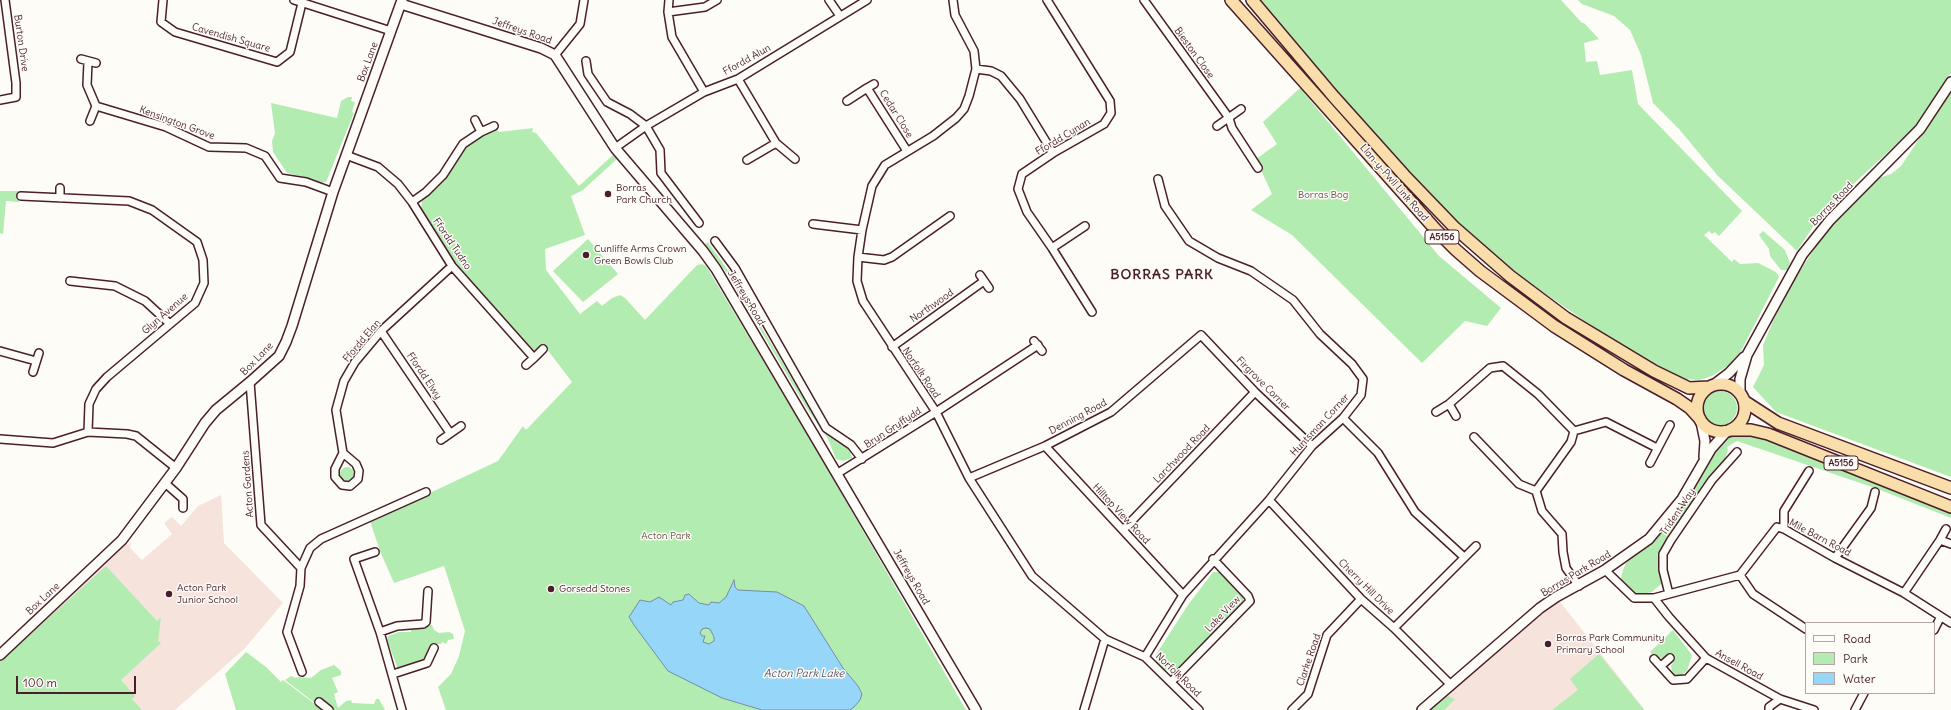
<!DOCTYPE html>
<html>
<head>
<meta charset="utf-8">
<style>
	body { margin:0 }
	#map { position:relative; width:1951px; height:710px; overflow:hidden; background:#fdfcf7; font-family:Delius,sans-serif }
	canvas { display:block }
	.legend { position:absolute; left:1805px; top:622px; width:130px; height:72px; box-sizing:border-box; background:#fdfcf7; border:1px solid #b5a4a5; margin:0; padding:5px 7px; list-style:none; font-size:12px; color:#4a1f2b }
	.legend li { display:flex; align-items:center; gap:8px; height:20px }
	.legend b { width:20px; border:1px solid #b5a4a5 }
	.scale { position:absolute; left:16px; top:676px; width:120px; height:18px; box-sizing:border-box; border:2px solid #4a1f2b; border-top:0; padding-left:5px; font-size:12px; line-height:14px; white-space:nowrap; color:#4a1f2b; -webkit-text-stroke:3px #fdfcf7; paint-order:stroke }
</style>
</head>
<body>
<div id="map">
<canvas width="1951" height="710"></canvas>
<ul class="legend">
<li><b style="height:5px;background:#fdfcf7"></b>Road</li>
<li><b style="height:11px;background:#b2ecb1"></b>Park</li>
<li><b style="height:11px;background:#96d6f8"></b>Water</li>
</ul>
<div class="scale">100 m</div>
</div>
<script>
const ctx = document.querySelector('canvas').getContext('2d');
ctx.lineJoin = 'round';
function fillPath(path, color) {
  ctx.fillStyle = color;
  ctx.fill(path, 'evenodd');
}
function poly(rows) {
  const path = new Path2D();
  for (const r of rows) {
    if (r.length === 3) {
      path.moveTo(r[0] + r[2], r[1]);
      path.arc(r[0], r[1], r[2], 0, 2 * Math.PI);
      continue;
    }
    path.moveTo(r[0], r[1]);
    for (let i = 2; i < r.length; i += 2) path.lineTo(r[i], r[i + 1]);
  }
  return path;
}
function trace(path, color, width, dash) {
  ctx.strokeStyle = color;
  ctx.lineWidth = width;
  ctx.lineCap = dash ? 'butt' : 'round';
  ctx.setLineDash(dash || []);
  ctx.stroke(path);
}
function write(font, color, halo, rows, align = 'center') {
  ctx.font = font + ' Delius,sans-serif';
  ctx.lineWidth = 3;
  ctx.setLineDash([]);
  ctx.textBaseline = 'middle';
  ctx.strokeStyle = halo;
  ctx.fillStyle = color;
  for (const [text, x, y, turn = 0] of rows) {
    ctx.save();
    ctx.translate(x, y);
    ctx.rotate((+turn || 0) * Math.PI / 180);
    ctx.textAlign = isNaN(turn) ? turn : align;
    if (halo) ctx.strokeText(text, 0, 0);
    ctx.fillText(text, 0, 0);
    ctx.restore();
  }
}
fillPath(poly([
	[221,495,224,543,283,603,244,649,175,710,0,710,0,655,122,540,128,545,131,542,130,548,142,560,172,534,164,523,172,517,181,526,198,506],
	[1557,598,1645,710,1429,710,1449,691]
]), '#f5e3dc');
fillPath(poly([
	[1254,0,1561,0,1582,23,1584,23,1599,39,1584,43,1586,62,1597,61,1600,75,1632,70,1638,104,1742,211,1719,236,1715,232,1712,234,1709,231,1704,235,1732,262,1734,259,1740,264,1758,263,1776,272,1779,277,1741,351,1729,365,1712,376,1699,380,1684,379,1621,346,1514,272,1443,210],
	[1578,0,1951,0,1951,73,1914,128,1822,213,1797,251,1718,176,1679,129,1653,103,1641,55,1630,30,1614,16,1582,4],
	[1300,88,1439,256,1501,308,1487,326,1465,321,1422,363,1292,235,1251,210,1272,194,1256,159,1277,144,1263,122],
	[1951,91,1951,477,1776,412,1753,387,1764,365,1763,345,1773,321,1796,277,1817,245,1842,213,1879,178,1891,174,1901,166],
	[348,97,352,97,351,101,355,102,352,112,354,113,326,182,318,183,305,177,287,173,273,152,272,141,275,133,271,103,337,118,341,101],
	[495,128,499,132,533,128,532,132,536,133,579,186,613,155,617,159,583,190,571,196,585,235,545,249,546,270,580,314,597,301,602,306,612,298,620,295,625,298,645,320,697,265,702,264,706,266,805,430,966,710,446,710,438,687,451,674,459,656,465,631,444,566,394,583,380,551,370,521,498,461,523,426,526,430,572,382,543,344,534,351,480,293,455,263,421,210,422,200,438,187,462,151,482,136],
	[0,191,20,191,19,202,6,201,3,234,0,233],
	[1763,231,1785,250,1790,263,1787,270,1781,270,1770,256,1769,249,1759,235],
	[588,239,618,274,583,302,553,271],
	[708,242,729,272,814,416,825,429,850,450,852,458,843,461,836,459,828,439,806,407,728,275,705,244],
	[1720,408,17],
	[1745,434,1762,438,1951,513,1951,518,1875,488,1737,441,1727,447,1728,450,1725,459,1702,487,1669,537,1661,584,1652,592,1643,594,1636,594,1630,592,1624,586,1621,578,1623,570,1626,563,1658,536,1673,521,1698,483,1703,466,1718,445,1729,437],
	[347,474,7],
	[106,566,157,621,161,617,158,641,161,643,121,680,135,696,132,699,142,710,0,710,0,662],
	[1213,572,1221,572,1244,596,1242,605,1177,671,1176,669,1170,671,1164,670,1157,662,1155,656,1188,605],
	[429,624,432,625,434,630,439,633,449,632,453,634,454,639,448,640,446,644,442,642,441,644,437,644,426,660,398,669,387,640,388,636,399,632,411,632,411,627],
	[1673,630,1692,655,1687,671,1679,677,1674,676,1672,672,1671,666,1675,659,1671,655,1662,658,1655,657,1650,652],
	[246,652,266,667,281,682,283,680,323,710,236,710,225,674],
	[1599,654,1644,710,1552,710,1578,690,1570,679],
	[334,665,341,671,341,675,332,678,338,692,334,694,338,708,346,701,351,700,352,703,374,704,376,699,379,699,385,710,324,710,285,680,291,676,296,678,298,677,311,678,321,670],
	[1448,696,1455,699,1444,710,1431,710]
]), '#b2ecb1');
const water = poly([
	[734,580,735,587,738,590,777,592,804,606,843,668,858,686,862,694,860,700,854,707,850,710,762,710,722,698,668,671,634,625,629,617,640,600,650,602,659,597,671,605,673,602,683,600,685,595,689,594,699,603,709,605,711,602,719,603,726,597,734,580],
	[706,628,710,629,714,637,714,641,709,644,703,642,705,636,702,636,700,633,702,629,706,628]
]);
fillPath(water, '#96d6f8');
trace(water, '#788da6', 1);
const minor = poly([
	[163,0,161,22,175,32,277,62,290,52,302,3],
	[294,0,391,31],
	[669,0,668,12,672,37,704,92],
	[829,0,840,16],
	[953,0,955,15,974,51,976,69,969,96,964,109,956,118,933,136,885,165,872,186,862,230,858,257,857,281,863,301,936,412,969,478,1032,576,1105,639,1145,657,1199,710],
	[1047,0,1110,101,1111,113,1104,124,1053,153,1022,174,1018,189,1027,212,1052,248,1092,312],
	[1144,0,1229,118,1232,128,1258,168],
	[668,12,705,7,717,0],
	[555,55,580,24,584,0],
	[81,59,96,63],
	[586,61,588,74,607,102,630,114,646,126,660,150,661,173,699,223],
	[88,62,87,85,96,106,166,127,209,147,246,148,265,156,280,178,306,182,333,192],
	[976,69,991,71,1001,76,1020,99,1053,153],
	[738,79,776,143,795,159],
	[867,88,874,84],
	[0,100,16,97,16,83,5,0],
	[847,101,867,88,907,151],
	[475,120,481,132],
	[90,121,96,106],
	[1217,126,1241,109],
	[615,148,646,126,704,92,738,79,867,0],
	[346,155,378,167,398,184,412,202,452,266,534,358,543,349],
	[747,160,776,143],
	[21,196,129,201,152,210,197,242,203,260,204,283,195,303,107,377,96,389,89,404,88,432],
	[60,198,60,188],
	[412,202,426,192,443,175,463,144,481,132,494,126],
	[813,224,862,230],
	[715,241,735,268,826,428,851,445,862,459],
	[1052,248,1085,226],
	[858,257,884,260,892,257,950,216],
	[980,275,989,288],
	[70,281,115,286,145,301,170,324],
	[381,331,450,433],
	[1034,341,1042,351],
	[892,347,984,281],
	[0,351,36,361],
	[526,365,534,358],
	[33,372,39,353],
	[250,382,261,525,301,568,300,586,287,632,302,672],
	[1449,404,1456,416],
	[1436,412,1449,404,1490,368,1503,366,1538,394,1574,431,1571,442,1536,491,1542,511,1562,534,1563,552,1566,568,1579,586],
	[1343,418,1378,453,1415,512,1464,557],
	[1574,431,1606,422,1657,448],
	[1474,437,1519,484,1536,491],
	[0,439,53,443,88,432,127,434,136,436,176,468],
	[441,440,461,426],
	[1045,446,1183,595],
	[343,453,336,410,344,381,355,362,381,331,452,266],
	[343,453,356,464,359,471,358,479,350,486,342,485,335,477,335,469,343,453],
	[1650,463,1670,425],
	[838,473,936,412,1038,345],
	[969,478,1045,446,1111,412,1201,335,1255,392,1312,446],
	[165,483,183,499,183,508],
	[1269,500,1361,599,1394,628,1451,685],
	[1784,529,1784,511,1809,471],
	[1123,530,1255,392],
	[1940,540,1951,544],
	[375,552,354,559,380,632,402,710],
	[1835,558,1871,508,1875,492],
	[301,568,310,548,321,539,426,492],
	[1605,570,1634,598,1654,598,1740,575,1777,527,1784,529,1835,558,1904,593,1951,623],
	[1740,575,1753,594,1806,629],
	[1904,593,1940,540,1946,529],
	[1669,594,1663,570,1663,554,1671,540,1712,480,1737,452],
	[1654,598,1669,617,1706,658,1780,699,1814,710],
	[1394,628,1476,546],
	[1934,630,1940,618],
	[380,632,397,626,423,624,426,622,428,591],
	[1145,657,1183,595,1269,500,1312,446,1343,418,1361,395,1363,379,1352,364,1320,334,1293,300,1251,271,1218,258,1189,241,1165,206,1158,179],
	[1654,659,1673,680,1687,679,1706,658],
	[1661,666,1670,658],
	[393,674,427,663,434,648],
	[1171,682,1250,601,1248,596,1213,559],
	[319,702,329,710],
	[1084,710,1105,639],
	[1292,710,1308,694,1327,635,1361,599],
	[1769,710,1769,707,1780,699],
	[1855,710,1864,693]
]);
const tertiary = poly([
	[401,4,541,48,555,55,615,148,703,251,716,269,976,710],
	[1712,386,1729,373,1744,357],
	[1740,393,1740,379,1747,355,1802,255,1830,220,1920,129,1951,82],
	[1701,422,1705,441,1704,457],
	[0,655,122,540,176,468,205,423,216,410,250,382,279,356,286,342,292,326,333,192,402,0],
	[1422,710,1540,608,1556,597,1605,570,1649,539,1682,499,1711,449,1727,431]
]);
const trunk = poly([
	[1231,0,1436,230,1456,250,1480,271,1554,326,1624,370,1677,399,1690,408,1700,419],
	[1252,0,1334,97,1404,175,1455,228,1510,276,1566,318,1654,371,1689,388,1709,387],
	[1721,408,24],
	[1744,401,1778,423,1951,488],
	[1730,430,1751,430,1768,434,1951,507]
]);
trace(minor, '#4a1f2b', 10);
trace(tertiary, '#4a1f2b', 12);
trace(trunk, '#4a1f2b', 14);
trace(minor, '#fdfcf7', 7);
trace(tertiary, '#fdfcf7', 9);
trace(trunk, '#f9ddab', 11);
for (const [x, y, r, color] of [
	[608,194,4,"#4a1f2b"],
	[586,255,4,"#4a1f2b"],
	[551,589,4,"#4a1f2b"],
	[169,594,4,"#4a1f2b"],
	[1548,644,4,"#4a1f2b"]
]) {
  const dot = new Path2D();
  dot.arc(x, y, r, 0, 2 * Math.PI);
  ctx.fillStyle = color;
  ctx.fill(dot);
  trace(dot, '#fdfcf7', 1.5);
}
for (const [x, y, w] of [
	[1442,237,34],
	[1841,463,34]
]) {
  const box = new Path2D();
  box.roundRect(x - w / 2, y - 7, w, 14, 3);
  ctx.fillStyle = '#fdfcf7';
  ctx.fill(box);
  trace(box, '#4a1f2b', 1);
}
write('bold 9px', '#4a1f2b', null, [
	["A5156",1442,237],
	["A5156",1841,463]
]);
write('10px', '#4a1f2b', '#fdfcf7', [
	["Jeffreys Road",522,31,19],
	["Cavendish Square",231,38,16],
	["Burton Drive",21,43,82],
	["Bieston Close",1194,53,54],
	["Ffordd Alun",747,60,-29],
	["Box Lane",368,62,-70],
	["Cedar Close",896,114,58],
	["Kensington Grove",177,123,20],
	["Ffordd Cynan",1063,137,-31],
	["Llan-y-Pwll Link Road",1394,183,49],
	["Borras Road",1832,204,-46],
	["Ffordd Tudno",452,244,56],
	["Jeffreys Road",746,298,59],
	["Northwood",932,306,-35],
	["Glyn Avenue",165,314,-41],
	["Ffordd Elan",362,341,-50],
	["Box Lane",257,359,-46],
	["Norfolk Road",921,373,56],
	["Ffordd Elwy",424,376,56],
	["Firgrove Corner",1263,384,45],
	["Denning Road",1078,417,-28],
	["Huntsman Corner",1320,425,-47],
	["Bryn Gryffydd",893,428,-33],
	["Larchwood Road",1182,454,-46],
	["Acton Gardens",248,484,-94],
	["Trident Way",1678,512,-56],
	["Hilltop View Road",1121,514,47],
	["Mile Barn Road",1820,538,28],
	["Borras Park Road",1576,574,-31],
	["Jeffreys Road",911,577,60],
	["Cherry Hill Drive",1366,587,45],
	["Box Lane",43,599,-43],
	["Lake View",1223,614,-46],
	["Clarke Road",1309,660,-71],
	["Ansell Road",1739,665,29],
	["Norfolk Road",1178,675,44]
]);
write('10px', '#4a1f2b', '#fdfcf7', [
	["Borras",616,188],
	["Park Church",616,200],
	["Cunliffe Arms Crown",594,249],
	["Green Bowls Club",594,261],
	["Acton Park",177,588],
	["Junior School",177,600],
	["Gorsedd Stones",559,589],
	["Borras Park Community",1556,638],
	["Primary School",1556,650]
], 'left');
write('10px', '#64524c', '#fdfcf7', [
	["Borras Bog",1323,195],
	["Acton Park",666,536]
]);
write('italic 11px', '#615668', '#fdfcf7', [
	["Acton Park Lake",804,674]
]);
ctx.letterSpacing = '1px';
write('bold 14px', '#4a1f2b', '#fdfcf7', [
	["BORRAS PARK",1162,275]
]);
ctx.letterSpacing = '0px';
</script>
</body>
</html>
